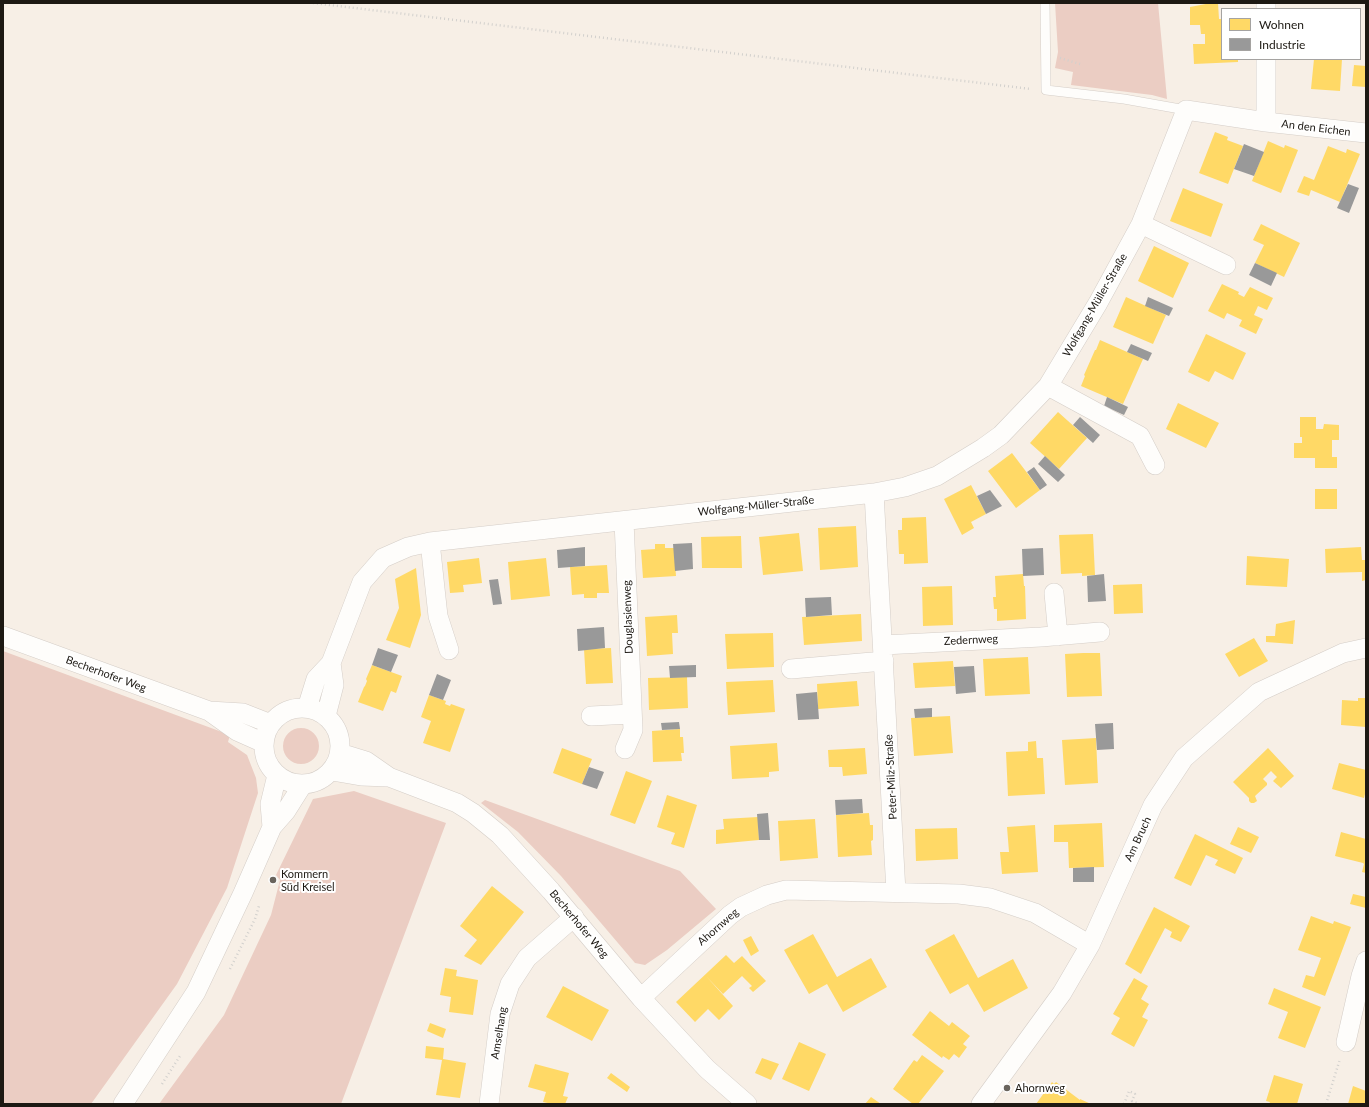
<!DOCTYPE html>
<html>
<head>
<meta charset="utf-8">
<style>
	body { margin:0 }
	#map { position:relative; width:1369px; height:1107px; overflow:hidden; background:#f7efe6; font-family:Lato,sans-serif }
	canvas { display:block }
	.frame { position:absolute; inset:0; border:4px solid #1d1913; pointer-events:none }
	.legend { position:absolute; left:1221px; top:8px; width:140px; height:52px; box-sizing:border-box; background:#fff; border:1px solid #a5a3a1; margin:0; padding:5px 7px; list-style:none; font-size:12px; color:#1d1913 }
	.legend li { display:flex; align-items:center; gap:8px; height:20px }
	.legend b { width:20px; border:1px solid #a5a3a1 }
</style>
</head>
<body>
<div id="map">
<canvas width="1369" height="1107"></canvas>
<div class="frame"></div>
<ul class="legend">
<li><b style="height:11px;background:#ffd966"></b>Wohnen</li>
<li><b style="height:11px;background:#999"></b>Industrie</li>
</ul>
</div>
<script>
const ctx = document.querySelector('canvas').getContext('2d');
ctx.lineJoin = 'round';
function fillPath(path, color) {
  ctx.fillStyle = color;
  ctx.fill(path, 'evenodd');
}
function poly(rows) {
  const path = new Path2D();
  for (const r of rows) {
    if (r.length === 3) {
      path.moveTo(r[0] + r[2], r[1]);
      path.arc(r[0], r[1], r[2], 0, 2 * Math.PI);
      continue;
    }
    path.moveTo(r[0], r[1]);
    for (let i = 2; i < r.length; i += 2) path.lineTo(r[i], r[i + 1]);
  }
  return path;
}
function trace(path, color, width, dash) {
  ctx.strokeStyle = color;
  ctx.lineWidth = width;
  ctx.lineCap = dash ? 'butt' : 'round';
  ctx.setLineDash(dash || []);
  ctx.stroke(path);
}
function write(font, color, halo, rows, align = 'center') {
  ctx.font = font + ' Lato,sans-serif';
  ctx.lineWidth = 4;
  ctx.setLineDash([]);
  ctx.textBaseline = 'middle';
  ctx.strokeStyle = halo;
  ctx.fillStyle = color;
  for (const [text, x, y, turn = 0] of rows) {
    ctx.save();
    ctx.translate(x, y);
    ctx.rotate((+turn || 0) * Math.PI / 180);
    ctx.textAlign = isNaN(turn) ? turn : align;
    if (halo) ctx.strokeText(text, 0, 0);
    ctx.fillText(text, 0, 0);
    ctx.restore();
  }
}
fillPath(poly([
	[1055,3,1158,3,1167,99,1152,95,1071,85,1073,72,1055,68,1058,52],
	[3,651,230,735,228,742,247,755,256,778,258,793,227,888,177,984,91,1104,3,1104],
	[301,746,18],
	[354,791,446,823,341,1104,159,1104,224,1015,271,915,280,880,276,875,313,799],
	[485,800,680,871,716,909,667,950,645,965,635,963,561,876,518,832,481,803]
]), '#ebcdc3');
fillPath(poly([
	[1211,3,1218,3,1219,19,1222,19,1222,59,1238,59,1238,62,1194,64,1193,44,1205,44,1205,34,1201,34,1200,25,1190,25,1190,7],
	[1314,59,1342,59,1340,91,1311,89],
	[1354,65,1366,66,1366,87,1352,86],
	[1215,132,1228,137,1227,140,1243,146,1228,184,1199,173],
	[1268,141,1284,148,1285,145,1298,150,1281,193,1252,181],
	[1328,146,1346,153,1347,149,1360,154,1340,202,1311,190,1309,196,1297,192,1304,176,1314,180],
	[1183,188,1223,204,1211,237,1170,221],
	[1261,224,1300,243,1284,277,1255,263,1264,245,1253,240],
	[1154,246,1189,263,1173,298,1138,281],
	[1222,284,1239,292,1238,294,1244,297,1250,287,1273,298,1267,310,1258,306,1254,315,1263,319,1256,334,1239,326,1242,320,1227,313,1224,319,1208,311],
	[1126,297,1166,315,1153,344,1113,327],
	[1206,334,1246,353,1233,380,1215,371,1209,382,1188,372],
	[1100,340,1143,359,1123,404,1081,386,1085,376,1084,375,1095,350,1096,350],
	[1178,403,1219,423,1206,448,1166,429],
	[1058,412,1087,438,1059,469,1030,443],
	[1300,417,1316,417,1316,429,1323,429,1324,424,1339,425,1339,440,1332,440,1332,457,1337,457,1337,468,1315,468,1315,458,1294,458,1294,443,1302,443,1302,437,1300,437],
	[1012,453,1040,490,1016,508,988,471],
	[971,485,986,514,971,522,974,528,962,535,944,499],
	[1315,489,1337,489,1337,509,1315,509],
	[926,517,928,563,904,564,904,554,899,554,898,530,902,530,902,518],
	[856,526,858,567,820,570,818,528],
	[799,533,803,571,763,575,759,537],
	[1093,534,1095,575,1082,576,1082,573,1061,574,1059,535],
	[741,536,742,568,702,568,701,537],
	[655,544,665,544,665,548,674,548,676,576,643,578,641,550,655,549],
	[1361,547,1362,560,1366,560,1366,580,1362,581,1362,572,1326,573,1325,549],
	[1247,556,1289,559,1287,587,1246,585],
	[479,558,482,583,463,585,464,592,450,593,447,562],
	[546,558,550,596,511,600,508,562],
	[607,565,609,593,597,593,597,598,584,598,584,594,572,595,570,567],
	[416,568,421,615,410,648,386,640,399,608,395,579],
	[1023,574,1024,586,1025,586,1026,619,997,621,997,609,994,609,993,597,996,597,995,576],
	[1142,584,1143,613,1114,614,1113,585],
	[952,586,953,625,923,626,922,587],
	[861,614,862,641,804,645,802,617],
	[677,615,678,633,672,633,673,654,647,656,645,617],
	[1295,620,1293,644,1266,642,1266,636,1275,636,1276,624],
	[773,633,774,667,727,669,725,634],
	[1254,638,1268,661,1239,677,1225,654],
	[611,648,613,683,586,684,584,649],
	[1083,653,1100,653,1102,696,1067,697,1065,654],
	[1028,657,1030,694,985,696,983,659],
	[953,661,955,686,915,688,913,663],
	[372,665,402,676,396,693,391,691,383,711,358,702,364,687,365,686,367,681,366,679],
	[687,677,688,708,649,710,648,678],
	[773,680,775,712,728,715,726,682],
	[857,681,859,706,818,709,817,684],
	[429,695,446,701,445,704,450,706,451,704,465,709,450,752,423,743,431,721,421,717],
	[1358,698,1366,698,1366,727,1341,725,1342,700,1358,701],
	[950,716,953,753,914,756,911,718],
	[680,729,680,737,683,737,684,753,681,753,682,761,653,762,652,731],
	[1096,738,1098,783,1065,785,1062,740],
	[1036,741,1037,758,1043,758,1045,794,1008,796,1006,752,1028,751,1028,742],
	[777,743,779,771,769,772,769,777,732,779,730,746],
	[562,748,592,759,582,784,553,773],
	[865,748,867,774,843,776,842,767,829,767,828,750],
	[1268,748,1294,776,1281,788,1273,781,1277,777,1271,771,1263,779,1267,783,1267,785,1255,796,1257,801,1254,803,1251,803,1249,801,1249,798,1233,782],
	[1339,763,1366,770,1366,790,1364,798,1332,789],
	[626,771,652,781,635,824,610,815],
	[667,795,697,805,684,848,671,844,675,833,657,827],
	[869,813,870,825,873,825,873,840,871,841,872,855,838,857,836,815],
	[758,817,759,840,716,844,716,830,724,829,723,819],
	[815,819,818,858,780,861,778,821],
	[1102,823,1104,867,1069,868,1068,842,1054,842,1054,825],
	[1035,825,1038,872,1002,874,1000,852,1009,852,1007,827],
	[1238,827,1259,837,1251,853,1230,844],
	[957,828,958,859,916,861,915,829],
	[1341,832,1366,839,1366,873,1362,872,1364,864,1363,863,1335,856],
	[1195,834,1243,858,1235,874,1215,865,1218,860,1206,855,1191,886,1174,878],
	[492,886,524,912,481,965,464,956,477,940,460,926],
	[1353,894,1366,897,1366,908,1350,904],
	[1154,907,1190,926,1181,942,1170,937,1172,932,1165,928,1141,974,1125,964],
	[1311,916,1333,924,1334,921,1351,927,1325,996,1302,987,1306,975,1314,977,1321,958,1298,950],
	[813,934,837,977,871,958,887,987,843,1012,827,984,809,994,784,950],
	[954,934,978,978,1013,959,1028,988,984,1012,968,984,950,994,925,950],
	[751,936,759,951,751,956,743,940],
	[726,955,734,963,742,956,766,981,753,992,749,988,752,986,742,976,723,994,706,976,733,1006,719,1020,708,1009,695,1022,676,1002],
	[445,968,457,970,456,976,478,980,473,1015,449,1012,451,997,440,995],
	[1134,978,1148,986,1141,999,1149,1004,1142,1017,1148,1020,1134,1047,1111,1034,1120,1018,1113,1014],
	[563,986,609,1010,592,1041,546,1017],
	[1274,988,1321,1007,1305,1048,1278,1038,1288,1012,1268,1004],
	[930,1011,949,1026,952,1022,970,1036,963,1044,967,1047,959,1058,954,1054,949,1060,943,1056,942,1058,912,1035],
	[430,1023,446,1029,443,1038,427,1031],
	[799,1042,826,1054,809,1091,782,1079],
	[426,1046,444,1048,443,1059,466,1063,460,1098,436,1095,442,1060,425,1058],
	[922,1055,944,1071,918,1104,913,1104,893,1089,914,1060,917,1062],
	[762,1058,779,1064,771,1080,755,1073],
	[535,1064,569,1073,563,1096,568,1097,565,1104,552,1104,543,1102,546,1092,528,1087],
	[611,1073,630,1087,627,1092,607,1078],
	[1274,1075,1303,1084,1297,1104,1269,1104,1270,1102,1266,1101],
	[1052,1082,1054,1084,1056,1082,1080,1100,1080,1099,1091,1104,1036,1104],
	[1353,1086,1366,1091,1366,1104,1348,1104],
	[871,1097,881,1104,865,1104]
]), '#ffd966');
fillPath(poly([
	[1244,144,1264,152,1254,176,1234,169],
	[1348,184,1359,188,1349,213,1337,208],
	[1255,263,1277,273,1271,286,1249,275],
	[1148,297,1173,308,1169,316,1145,306],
	[1131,344,1152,353,1148,361,1127,352],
	[1107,397,1128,407,1124,415,1104,406],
	[1080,417,1100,435,1093,443,1073,425],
	[1045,456,1065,475,1058,482,1038,464],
	[1034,467,1047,485,1040,490,1027,472],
	[990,490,1002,506,986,514,977,496],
	[692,543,693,569,675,571,673,544],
	[585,547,585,566,558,568,557,550],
	[1043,548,1044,575,1023,576,1022,549],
	[1104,574,1106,601,1088,602,1087,576],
	[498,579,502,604,493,605,489,580],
	[831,597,832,615,806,617,805,598],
	[604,627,605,648,578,651,577,629],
	[378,648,398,655,391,672,372,665],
	[696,665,696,677,670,678,669,666],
	[974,666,976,692,956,694,954,667],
	[437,674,451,680,443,700,429,695],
	[817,692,819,719,798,720,796,694],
	[932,708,932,717,915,718,914,709],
	[679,722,680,729,662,730,661,723],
	[1113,723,1114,749,1097,750,1095,724],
	[589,767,604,772,597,789,582,784],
	[862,799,863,813,836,815,835,800],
	[768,813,770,840,759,840,757,814],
	[1094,867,1094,882,1073,882,1073,868]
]), '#999');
const service = poly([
	[1045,3,1046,90,1124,99,1186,110]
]);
const minor = poly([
	[1266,3,1266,9],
	[1266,59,1266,122],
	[1141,224,1226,265],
	[1048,386,1140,436,1155,465],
	[874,493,896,892],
	[624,521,633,730,625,749],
	[430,542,438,616,449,650],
	[1054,593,1058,636],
	[3,636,209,711,237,731,264,743],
	[883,645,1041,637,1100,632],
	[791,669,884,661],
	[302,746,38],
	[307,708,316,679,331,663,362,582,383,558,408,547,430,542,874,493,905,487,937,476,983,448,1001,435,1048,386,1098,303,1141,224,1186,110,1266,122,1366,133],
	[209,711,243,713,271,724],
	[326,716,334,685,331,663],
	[591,716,632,714],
	[340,753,366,761,389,777,457,803,473,813,500,835,551,891,641,998,707,1069,747,1104],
	[332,771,361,776,389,777],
	[272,827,270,804,277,775],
	[641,998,730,915,741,907,767,895,786,890,959,894,990,898,1035,913,1090,945],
	[1346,1042,1361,976,1366,961],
	[123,1104,196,992,243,893,272,827,286,811,303,784],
	[489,1104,500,1014,510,984,527,958,574,917],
	[981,1104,1062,993,1090,945,1153,805,1184,758,1259,692,1343,653,1366,648]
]);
trace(service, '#d4cdc7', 10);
trace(minor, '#d4cdc7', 20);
trace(poly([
	[313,3,1031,89],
	[1060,58,1080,64],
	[230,969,255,919,259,906],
	[162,1084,180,1056],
	[1124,1104,1129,1091,1135,1094,1132,1101,1139,1104],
	[1326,1104,1340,1059]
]), '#d2d0cd', 2.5, [1, 3]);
trace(service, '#fefdfb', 9);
trace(minor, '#fefdfb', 19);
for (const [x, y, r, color] of [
	[273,880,4,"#69645d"],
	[1007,1088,4,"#69645d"]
]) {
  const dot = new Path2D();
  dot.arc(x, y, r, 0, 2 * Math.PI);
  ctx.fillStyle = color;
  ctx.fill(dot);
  trace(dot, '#fff', 1.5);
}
write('11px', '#1d1913', '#fff', [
	["An den Eichen",1316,128,7],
	["Wolfgang-Müller-Straße",1095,305,-60],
	["Wolfgang-Müller-Straße",756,506,-6],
	["Douglasienweg",628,617,-92],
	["Zedernweg",971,640,-3],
	["Becherhofer Weg",106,674,20],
	["Peter-Milz-Straße",891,777,-93],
	["Am Bruch",1138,839,-65],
	["Becherhofer Weg",579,924,50],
	["Ahornweg",718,927,-41],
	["Amselhang",499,1033,-81]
]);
write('11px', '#1d1913', '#fff', [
	["Kommern",281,874],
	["Süd Kreisel",281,887],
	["Ahornweg",1015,1088]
], 'left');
</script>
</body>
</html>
